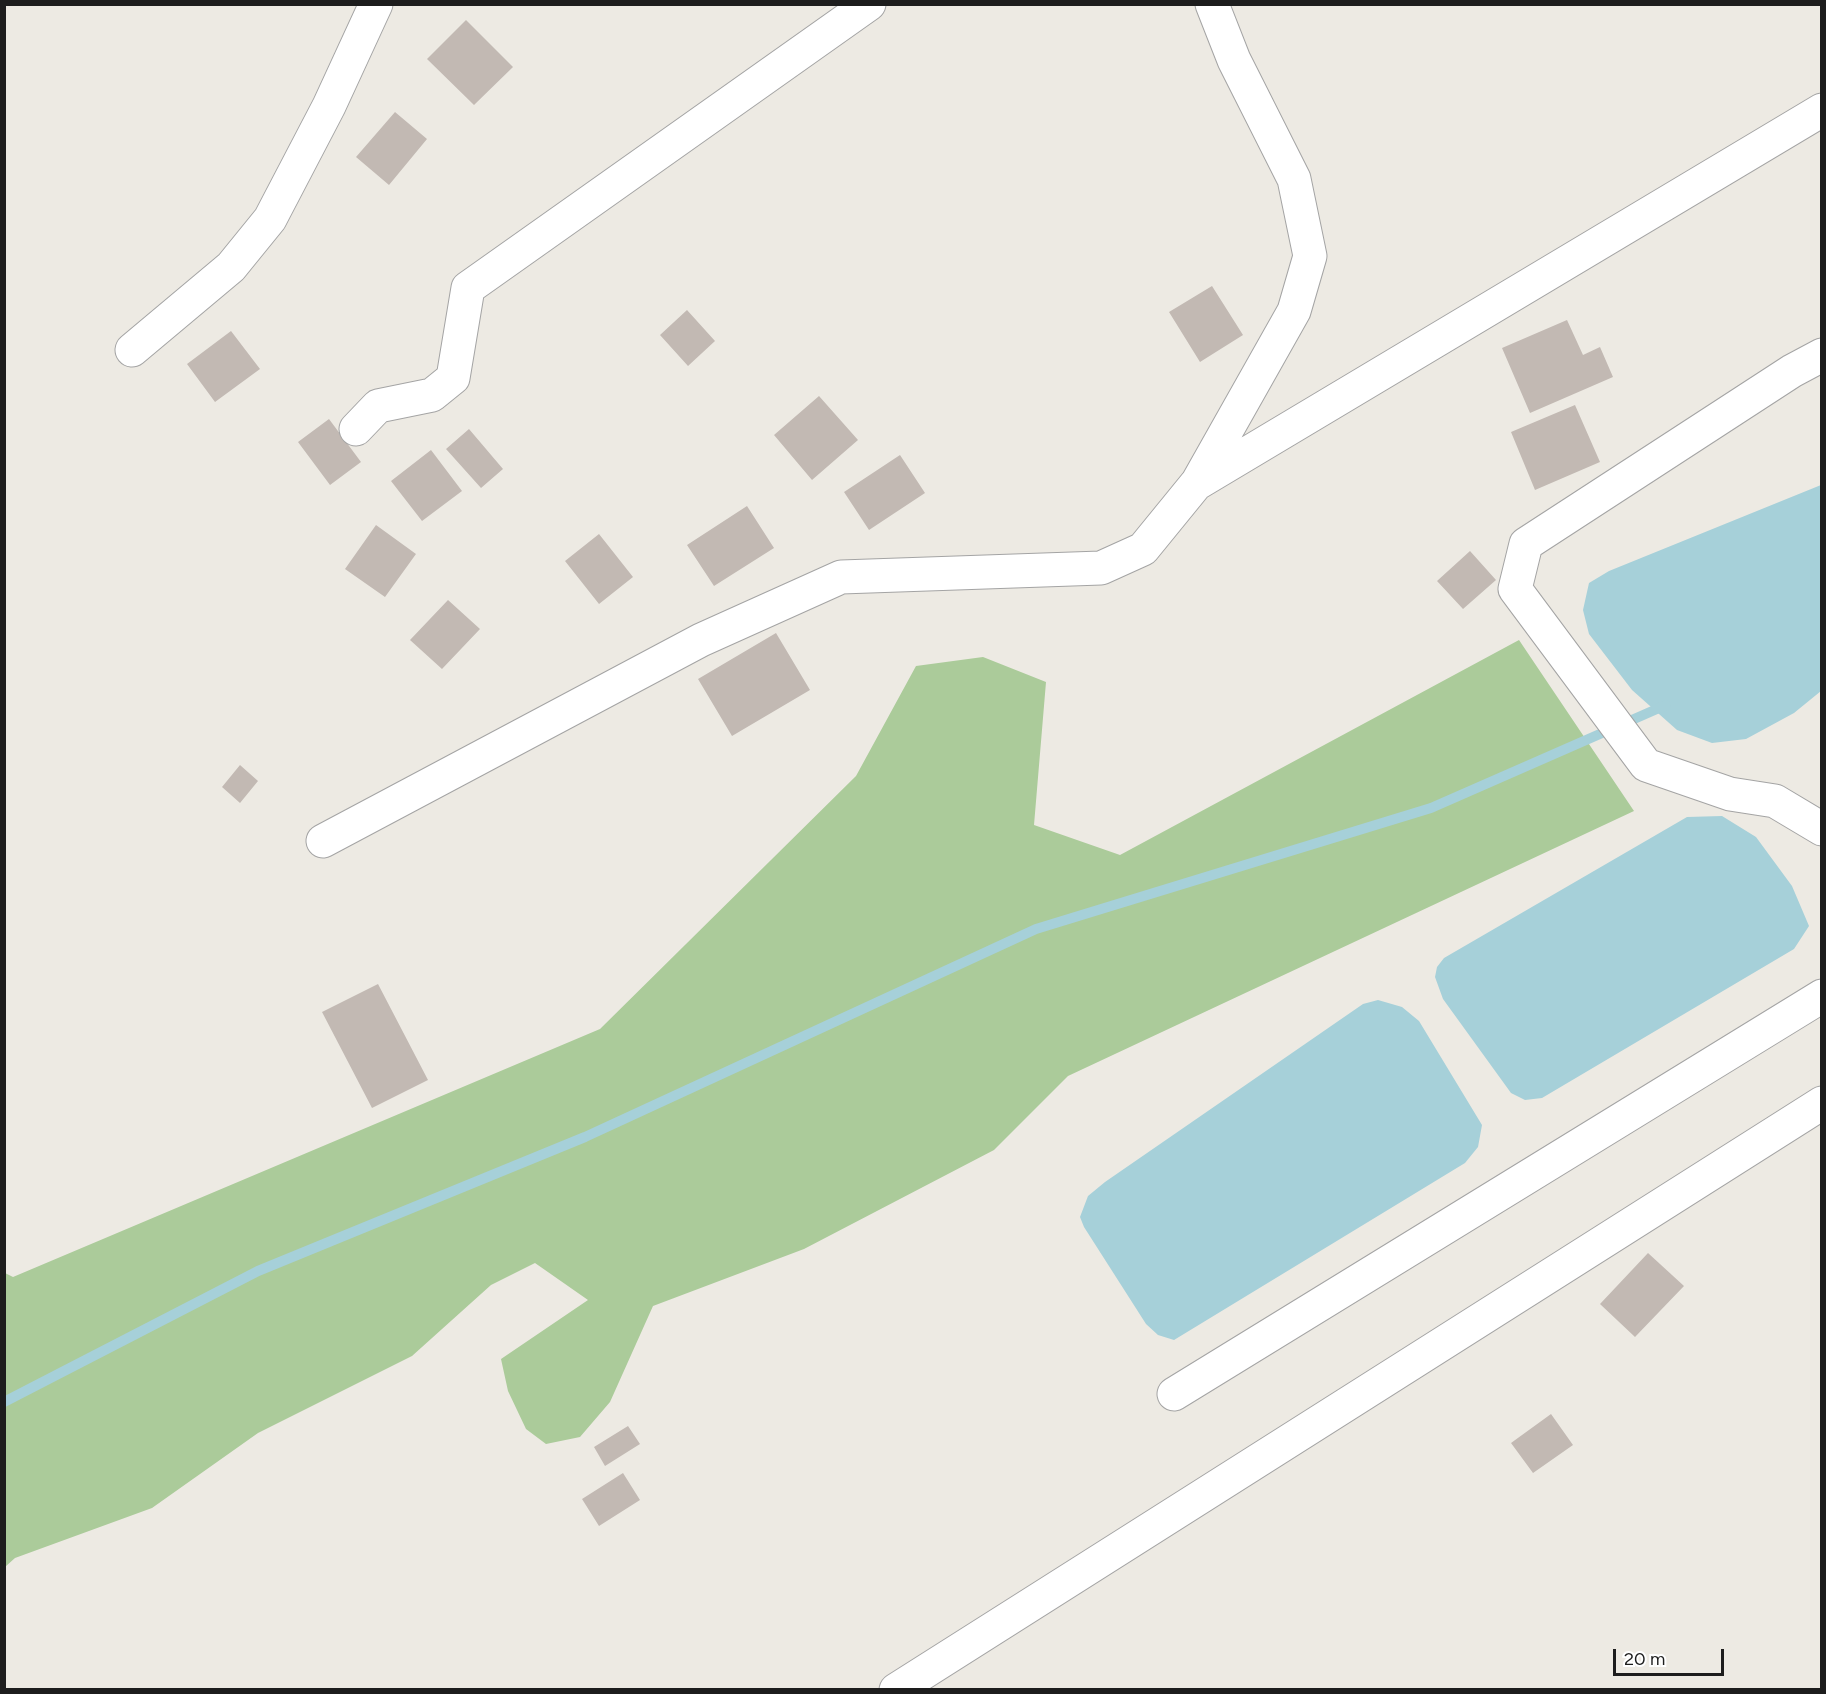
<!DOCTYPE html>
<html>
<head>
<meta charset="utf-8">
<style>
	body { margin:0 }
	#map { position:relative; width:1826px; height:1694px; overflow:hidden; background:#edeae3; font-family:Figtree,sans-serif }
	canvas { display:block }
	.frame { position:absolute; inset:0; border:6px solid #1d1d1d; pointer-events:none }
	.scale { position:absolute; left:1613px; top:1649px; width:111px; height:27px; box-sizing:border-box; border:3px solid #1d1d1d; border-top:0; padding-left:8px; font-size:18px; line-height:21px; white-space:nowrap; color:#1d1d1d; -webkit-text-stroke:4px #fff; paint-order:stroke }
</style>
</head>
<body>
<div id="map">
<canvas width="1826" height="1694"></canvas>
<div class="frame"></div>
<div class="scale">20 m</div>
</div>
<script>
const ctx = document.querySelector('canvas').getContext('2d');
ctx.lineJoin = 'round';
function fillPath(path, color) {
  ctx.fillStyle = color;
  ctx.fill(path, 'evenodd');
}
function poly(rows) {
  const path = new Path2D();
  for (const r of rows) {
    path.moveTo(r[0], r[1]);
    for (let i = 2; i < r.length; i += 2) path.lineTo(r[i], r[i + 1]);
  }
  return path;
}
function trace(path, color, width, dash) {
  ctx.strokeStyle = color;
  ctx.lineWidth = width;
  ctx.lineCap = dash ? 'butt' : 'round';
  ctx.setLineDash(dash || []);
  ctx.stroke(path);
}
fillPath(poly([
	[1519,640,1634,811,1068,1076,994,1150,804,1249,653,1306,610,1402,580,1437,546,1444,526,1429,508,1391,501,1359,588,1300,535,1263,491,1285,412,1356,258,1433,152,1508,15,1558,5,1567,5,1273,13,1277,600,1029,856,776,916,666,983,657,1046,682,1034,825,1120,855]
]), '#abcb9a');
fillPath(poly([
	[1821,485,1821,691,1794,713,1746,739,1712,743,1677,730,1632,690,1589,634,1583,610,1589,583,1609,571],
	[1722,816,1756,837,1792,886,1809,926,1794,949,1542,1098,1525,1100,1511,1093,1443,999,1435,977,1437,967,1444,958,1687,817],
	[1378,1000,1402,1007,1419,1021,1482,1125,1478,1147,1465,1163,1174,1340,1158,1335,1146,1324,1084,1227,1080,1217,1088,1196,1105,1182,1363,1004]
]), '#a6d0d9');
trace(poly([
	[4,1402,258,1271,585,1137,1036,929,1431,808,1666,705]
]), '#a6d0d9', 10);
fillPath(poly([
	[466,20,513,67,474,105,427,59],
	[395,112,427,139,389,185,356,157],
	[1212,286,1243,335,1200,362,1169,312],
	[687,310,715,341,688,366,660,335],
	[1567,320,1583,355,1600,347,1613,377,1530,413,1502,348],
	[231,331,260,369,215,402,187,364],
	[819,396,858,440,812,480,774,435],
	[1575,405,1600,462,1535,490,1511,432],
	[329,419,361,462,330,485,298,442],
	[469,429,503,469,481,488,446,449],
	[431,450,462,491,422,521,391,481],
	[900,455,925,493,869,530,844,492],
	[747,506,774,548,714,586,687,545],
	[376,525,416,554,385,597,345,569],
	[599,534,633,577,599,604,565,561],
	[1470,551,1496,580,1463,609,1437,581],
	[448,600,480,629,442,669,410,640],
	[776,633,810,690,732,736,698,679],
	[240,765,258,781,240,803,222,787],
	[378,984,428,1080,372,1108,322,1012],
	[1648,1253,1684,1286,1635,1337,1600,1304],
	[1551,1414,1573,1445,1533,1473,1511,1443],
	[628,1426,640,1444,605,1466,594,1447],
	[623,1473,640,1500,599,1526,582,1499]
]), '#c2b9b3');
const street = poly([
	[132,350,231,267,270,219,329,106,376,4],
	[1822,355,1792,371,1526,544,1515,589,1646,765,1730,794,1775,801,1822,829],
	[356,429,378,406,432,395,453,378,468,288,869,4],
	[1197,483,1294,311,1310,256,1294,179,1234,60,1212,4],
	[323,841,701,640,841,577,1101,568,1143,549,1196,484,1822,110],
	[1174,1394,1822,996],
	[896,1690,1822,1103]
]);
trace(street, '#a4a4a4', 35);
trace(street, '#fff', 33);
</script>
</body>
</html>
